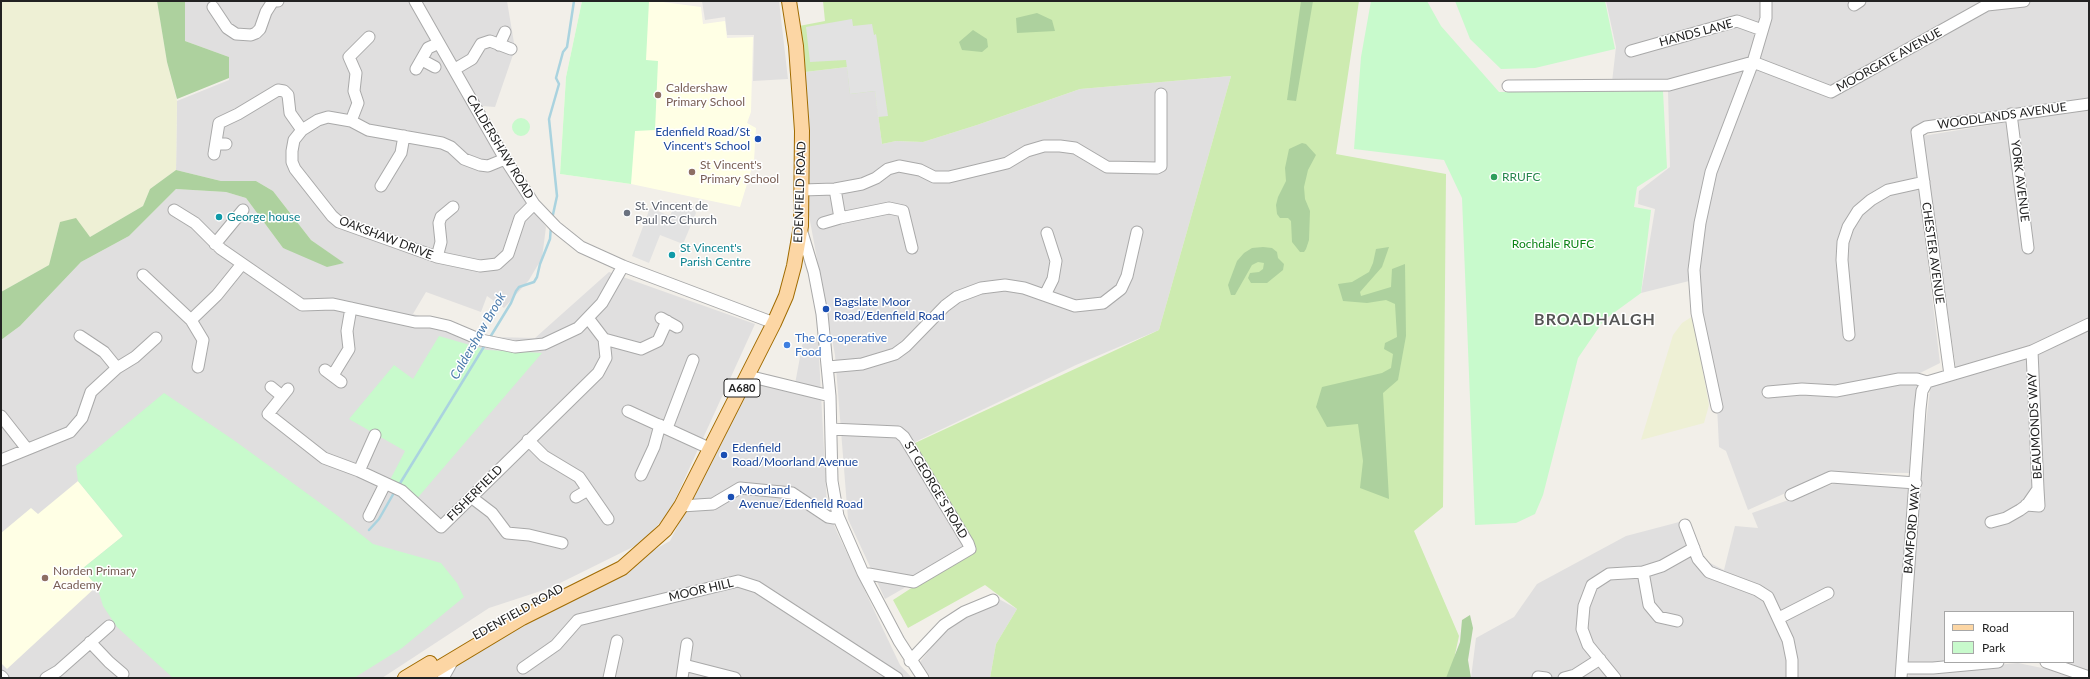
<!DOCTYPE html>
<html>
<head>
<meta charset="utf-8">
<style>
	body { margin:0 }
	#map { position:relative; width:2090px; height:679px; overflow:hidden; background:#f2efe9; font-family:Lato,sans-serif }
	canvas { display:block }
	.frame { position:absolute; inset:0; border:2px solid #222; pointer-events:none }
	.legend { position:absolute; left:1944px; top:611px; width:130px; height:52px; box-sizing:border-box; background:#fff; border:1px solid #a7a7a7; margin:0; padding:5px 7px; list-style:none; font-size:12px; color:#222 }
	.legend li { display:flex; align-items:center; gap:8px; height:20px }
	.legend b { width:20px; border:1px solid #a7a7a7 }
</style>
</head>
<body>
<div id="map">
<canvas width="2090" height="679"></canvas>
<div class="frame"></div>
<ul class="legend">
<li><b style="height:5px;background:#fcd6a4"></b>Road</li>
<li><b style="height:11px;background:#c8facc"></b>Park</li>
</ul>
</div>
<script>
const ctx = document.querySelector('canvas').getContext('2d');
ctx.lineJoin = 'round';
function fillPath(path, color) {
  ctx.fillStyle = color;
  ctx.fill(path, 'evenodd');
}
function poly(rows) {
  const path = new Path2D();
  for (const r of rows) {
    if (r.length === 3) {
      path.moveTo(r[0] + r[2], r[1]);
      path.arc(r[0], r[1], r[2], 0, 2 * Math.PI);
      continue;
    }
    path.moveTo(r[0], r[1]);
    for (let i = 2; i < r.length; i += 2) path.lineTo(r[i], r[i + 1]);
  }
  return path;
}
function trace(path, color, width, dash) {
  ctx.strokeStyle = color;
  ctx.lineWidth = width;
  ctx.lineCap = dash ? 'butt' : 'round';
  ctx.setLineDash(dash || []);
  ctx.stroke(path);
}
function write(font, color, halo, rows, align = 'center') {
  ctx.font = font + ' Lato,sans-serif';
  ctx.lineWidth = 3;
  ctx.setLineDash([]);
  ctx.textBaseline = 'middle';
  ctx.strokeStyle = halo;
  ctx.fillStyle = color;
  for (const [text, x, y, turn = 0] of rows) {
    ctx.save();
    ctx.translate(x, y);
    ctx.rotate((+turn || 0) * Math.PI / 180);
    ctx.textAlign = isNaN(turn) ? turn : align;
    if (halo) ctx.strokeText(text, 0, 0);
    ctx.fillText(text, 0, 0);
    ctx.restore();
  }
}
fillPath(poly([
	[185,1,507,1,515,49,495,107,469,105,506,170,546,227,542,258,529,280,504,308,487,296,481,312,426,292,413,314,492,337,535,338,609,272,755,324,669,513,641,543,550,588,489,608,382,678,1,678,1,340,20,326,81,262,129,236,176,189,226,192,246,198,283,248,343,263,311,240,273,191,256,181,221,181,176,170,177,101,229,80,229,57,185,41],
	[702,1,779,1,788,79,753,81,754,35,727,35,725,17,705,20],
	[1606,1,2089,1,2089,98,1923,124,1912,129,1940,363,1918,374,1909,473,1832,472,1748,510,1726,451,1719,447,1716,385,1698,303,1697,279,1641,293,1655,209,1638,204,1639,191,1670,167,1668,91,1612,82,1616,47],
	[847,67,875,91,882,144,896,141,923,142,977,125,1080,89,1231,76,1159,330,1076,365,915,442,951,512,974,548,885,599,848,519,835,355,807,205,810,136,805,72],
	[2089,109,2089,672,2062,662,2073,662,2073,612,1945,612,1945,662,1907,663,1924,439,1931,382,1956,369,1922,136],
	[818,337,827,507,837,532,900,665,912,678,433,678,435,674,670,541,754,376,795,384,803,341],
	[1836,483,1908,487,1896,678,1471,678,1476,638,1514,617,1537,584,1626,536,1683,521,1706,561,1724,570,1735,526,1758,528,1752,513],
	[999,599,1017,609,996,644,990,678,931,678,920,662,947,627],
	[2018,663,2047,669,2075,678,1907,678,1910,673]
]), '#e0dfdf');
fillPath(poly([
	[582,1,655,1,701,7,703,24,725,21,727,38,753,37,751,112,747,123,756,128,754,161,740,207,631,184,560,174,566,77],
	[78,481,123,536,82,569,97,586,7,669,1,663,1,533,31,508,38,514]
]), '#ffffe5');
fillPath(poly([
	[1,1,157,1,167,62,177,101,176,170,150,189,143,206,90,237,60,222,49,265,1,292],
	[1693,316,1709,405,1704,423,1641,440,1673,335,1682,323]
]), '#eef0d5');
fillPath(poly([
	[823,1,1359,1,1336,154,1446,174,1443,507,1414,531,1459,636,1450,678,990,678,996,644,1017,609,985,585,908,628,893,600,973,548,951,512,915,443,1159,330,1231,76,1080,89,977,125,923,142,896,141,882,144,875,91,850,94,847,67,805,72,799,26,825,21]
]), '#cdebb0');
fillPath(poly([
	[157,1,185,1,185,41,229,57,229,78,177,99,167,62],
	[1301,1,1313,1,1296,101,1287,100],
	[1037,13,1052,20,1055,31,1017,33,1016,18],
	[973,30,987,39,988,47,982,52,962,50,959,42],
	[1302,143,1306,144,1316,155,1308,170,1304,187,1305,199,1310,211,1309,240,1306,249,1304,252,1300,252,1292,242,1291,221,1288,218,1280,218,1277,214,1276,205,1278,197,1286,181,1285,168,1289,149],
	[176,170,221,181,256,181,273,191,311,240,344,263,327,267,283,248,246,198,226,192,176,189,129,236,81,262,20,326,1,340,1,292,49,265,60,222,76,218,90,237,143,206,150,189],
	[1263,247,1272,248,1277,252,1278,258,1284,264,1283,270,1267,283,1251,283,1248,278,1250,273,1259,272,1263,269,1264,263,1258,262,1252,265,1235,295,1231,295,1228,285,1237,261,1244,253,1252,248],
	[1389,247,1382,267,1360,292,1361,296,1391,287,1392,269,1405,264,1406,336,1398,380,1383,393,1389,499,1360,488,1363,461,1358,424,1327,427,1316,407,1322,387,1382,373,1391,368,1393,354,1384,349,1385,343,1397,337,1395,304,1386,300,1367,303,1343,301,1338,284,1352,282,1369,272,1373,263,1376,249],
	[1470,615,1473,628,1468,660,1471,678,1446,678,1460,642,1462,620]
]), '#add19e');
fillPath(poly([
	[582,1,649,1,646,60,658,61,655,130,635,131,631,184,560,174,566,77],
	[1371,1,1427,1,1441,26,1499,92,1663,91,1667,168,1637,187,1634,207,1651,210,1641,293,1604,320,1578,358,1543,495,1535,514,1516,523,1475,525,1462,198,1444,160,1354,149,1361,57],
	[1455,1,1605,1,1615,49,1535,68,1501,69,1470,39],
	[521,127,9],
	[439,336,487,350,542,353,414,502,389,482,405,451,349,419,394,365,413,379],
	[164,393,235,441,338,516,373,544,441,563,457,583,464,597,402,648,354,678,173,678,117,627,103,606,97,586,82,569,123,536,78,481,76,466]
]), '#c8facc');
fillPath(poly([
	[852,19,853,26,872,24,874,35,876,34,888,116,878,117,875,91,850,94,846,60,810,62,806,27],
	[676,202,692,206,696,213,683,244,660,235,649,263,632,256,650,208,670,216]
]), '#e2e2e2');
trace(poly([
	[552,219,557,196,549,119,559,84,556,78,563,52,567,47,574,1],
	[489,339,511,303,516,291,519,287,534,282,537,277,540,264,550,239,551,226],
	[399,485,485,345],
	[369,530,379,519,395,491]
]), '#aad3df', 2.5);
const minor = poly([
	[415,1,505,159,534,204,556,227,581,247,623,266,774,323],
	[1854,5,1860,1],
	[213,7,227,28,236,34,251,35,256,33,260,29,266,12,273,1,278,1],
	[499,45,505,32],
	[1631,51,1737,21,1762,30],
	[422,60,435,67],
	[1753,62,1831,92,1987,5,2024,1],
	[416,69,428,48,439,43],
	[455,69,472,59,481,44,490,41,511,49],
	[1508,86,1669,85,1753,62],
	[2011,114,2028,248],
	[351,121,358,103,354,91,356,73,349,57,369,37],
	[216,144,226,144],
	[214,154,219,123,238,114,278,90,284,91,288,95,290,113,302,130],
	[505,159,488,166,480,165,464,159,451,147,442,143,368,130,351,121,328,117,318,120,302,130,294,140,292,151,292,162,295,169,332,216,339,222,437,257,480,266,497,264,508,254,520,218,534,204],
	[381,186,401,153,404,136],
	[835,189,840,218],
	[802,190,835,189,862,184,876,178,888,169,899,166,920,170,934,177,949,177,1007,163,1027,151,1044,146,1060,146,1075,148,1107,167,1157,168,1161,166,1161,94],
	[174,210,195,223,221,249,302,305,333,304,415,322,430,322,448,326,481,340,515,347,544,344,578,328,602,303,623,266],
	[823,223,840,218,889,208,903,211,912,248],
	[801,229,814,272,822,314,830,396,832,481,838,516,863,573,899,641,923,678],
	[215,244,243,210],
	[437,257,441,242,439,223,441,217,453,207],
	[143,275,191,320,217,295,242,264],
	[1045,295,1053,279,1056,261,1047,233],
	[661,318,677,327],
	[191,320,203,340,198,367],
	[1849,335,1842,260,1843,242,1848,227,1858,211,1871,200,1888,190,1924,182],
	[80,336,104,352,117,368],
	[604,339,641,349,658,341,667,321],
	[828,367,862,364,895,354,906,346,945,306,957,297,981,288,1005,285,1024,288,1075,306,1103,303,1121,289,1127,276,1137,232],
	[325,370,341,382],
	[333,375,349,349,347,331,351,308],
	[1950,375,1917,132,1926,127,2089,104],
	[748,376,830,396],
	[271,387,282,396],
	[288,389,268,414,324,458,359,471,402,491,441,527,598,373,606,358,604,339,588,318],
	[1768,392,1802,389,1836,391,1899,379,1917,379,1927,382,2032,351,2089,324],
	[1717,407,1697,313,1694,270,1700,223,1711,172,1753,62,1766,18,1766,1],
	[628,411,711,449],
	[1,416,27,449],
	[667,428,693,360],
	[831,429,898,432,904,437,968,543,970,549,914,582,863,573],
	[528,440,544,456,579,477,608,519],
	[1,460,70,432,82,418,91,392,117,368,135,357,156,338],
	[359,471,375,435],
	[641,475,654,447,660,425],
	[1791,495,1831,477,1916,483],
	[471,497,492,513,507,533,529,535,562,543],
	[576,497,588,490],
	[2026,505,2039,506,2038,489],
	[681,506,713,504,740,488,792,493,828,517,834,518,838,516],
	[369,516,385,484],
	[1991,522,2006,518,2020,510,2027,505,2038,489,2032,351],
	[1685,525,1698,559,1709,572,1757,590,1768,597,1788,640,1792,660,1792,678],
	[1643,572,1649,605,1659,617,1677,621],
	[1779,618,1828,593],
	[90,642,109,662,123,674],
	[910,661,944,625,964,612,993,600],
	[2046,662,2089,677],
	[684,665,735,678],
	[523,668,556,645,578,620,738,581,757,587,897,678],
	[1902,668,1933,668,1998,662],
	[1,676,3,678],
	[1538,677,1546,678],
	[46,678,58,671,109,626],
	[443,678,453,660],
	[609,678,617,641],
	[682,678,687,644],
	[1564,678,1575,675,1600,659],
	[1615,678,1588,645,1582,629,1584,606,1592,585,1609,574,1643,572,1662,566,1694,548],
	[1901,678,1920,409,1922,391,1927,382]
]);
const major = poly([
	[405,678,430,663],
	[422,678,522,618,622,568,665,530,681,506,774,323,786,296,794,266,801,226,802,131,796,46,789,1]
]);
trace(minor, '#a9a9a9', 13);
trace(major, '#a06b00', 16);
trace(minor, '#fff', 11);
trace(major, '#fcd6a4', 14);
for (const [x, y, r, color] of [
	[658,95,4,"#8d6e63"],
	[758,139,4,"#1a4fb4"],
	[692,172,4,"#8d6e63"],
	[1494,177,4,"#2e9e5b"],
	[627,213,4,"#6b7280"],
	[219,217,4,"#0f9aa8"],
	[672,255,4,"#0f9aa8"],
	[826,309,4,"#1a4fb4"],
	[787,345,4,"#3f7fe0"],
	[724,455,4,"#1a4fb4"],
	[731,497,4,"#1a4fb4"],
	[45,578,4,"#8d6e63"]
]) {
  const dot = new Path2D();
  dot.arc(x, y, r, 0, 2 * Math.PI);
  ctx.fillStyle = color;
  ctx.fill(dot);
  trace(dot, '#fff', 1.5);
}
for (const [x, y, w] of [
	[742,388,36]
]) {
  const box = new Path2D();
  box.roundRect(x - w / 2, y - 9, w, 18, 3);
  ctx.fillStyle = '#fff';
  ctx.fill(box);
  trace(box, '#222', 1);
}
write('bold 11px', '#222', null, [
	["A680",742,388]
]);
write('12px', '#222', '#fff', [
	["HANDS LANE",1696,33,-15],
	["MOORGATE AVENUE",1889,60,-29],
	["WOODLANDS AVENUE",2002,116,-8],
	["CALDERSHAW ROAD",500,147,59],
	["YORK AVENUE",2020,181,83],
	["EDENFIELD ROAD",800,192,-88],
	["OAKSHAW DRIVE",386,238,21],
	["CHESTER AVENUE",1933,253,82],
	["BEAUMONDS WAY",2035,426,-93],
	["ST GEORGE'S ROAD",936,490,59],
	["FISHERFIELD",475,493,-45],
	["BAMFORD WAY",1912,529,-85],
	["MOOR HILL",701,590,-13],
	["EDENFIELD ROAD",518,612,-29]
]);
write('12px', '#785e54', '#fff', [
	["Caldershaw",666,88],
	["Primary School",666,102],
	["St Vincent's",700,165],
	["Primary School",700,179],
	["Norden Primary",53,571],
	["Academy",53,585]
], 'left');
write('12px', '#164399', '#fff', [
	["Edenfield Road/St",750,132,"right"],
	["Vincent's School",750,146,"right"],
	["Bagslate Moor",834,302],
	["Road/Edenfield Road",834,316],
	["Edenfield",732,448],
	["Road/Moorland Avenue",732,462],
	["Moorland",739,490],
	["Avenue/Edenfield Road",739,504]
], 'left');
write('12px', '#27864d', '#fff', [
	["RRUFC",1502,177]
], 'left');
write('12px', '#5b616d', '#fff', [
	["St. Vincent de",635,206],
	["Paul RC Church",635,220]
], 'left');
write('12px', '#0d838f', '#fff', [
	["George house",227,217],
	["St Vincent's",680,248],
	["Parish Centre",680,262]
], 'left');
write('12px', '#0c8416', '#fff', [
	["Rochdale RUFC",1553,244]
]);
write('12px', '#366cbe', '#fff', [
	["The Co-operative",795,338],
	["Food",795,352]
], 'left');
write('italic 13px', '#4a7aab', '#fff', [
	["Caldershaw Brook",478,336,-60]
]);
ctx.letterSpacing = '1px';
write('bold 16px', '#555', '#fff', [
	["BROADHALGH",1595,320]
]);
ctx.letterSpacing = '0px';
</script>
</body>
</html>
